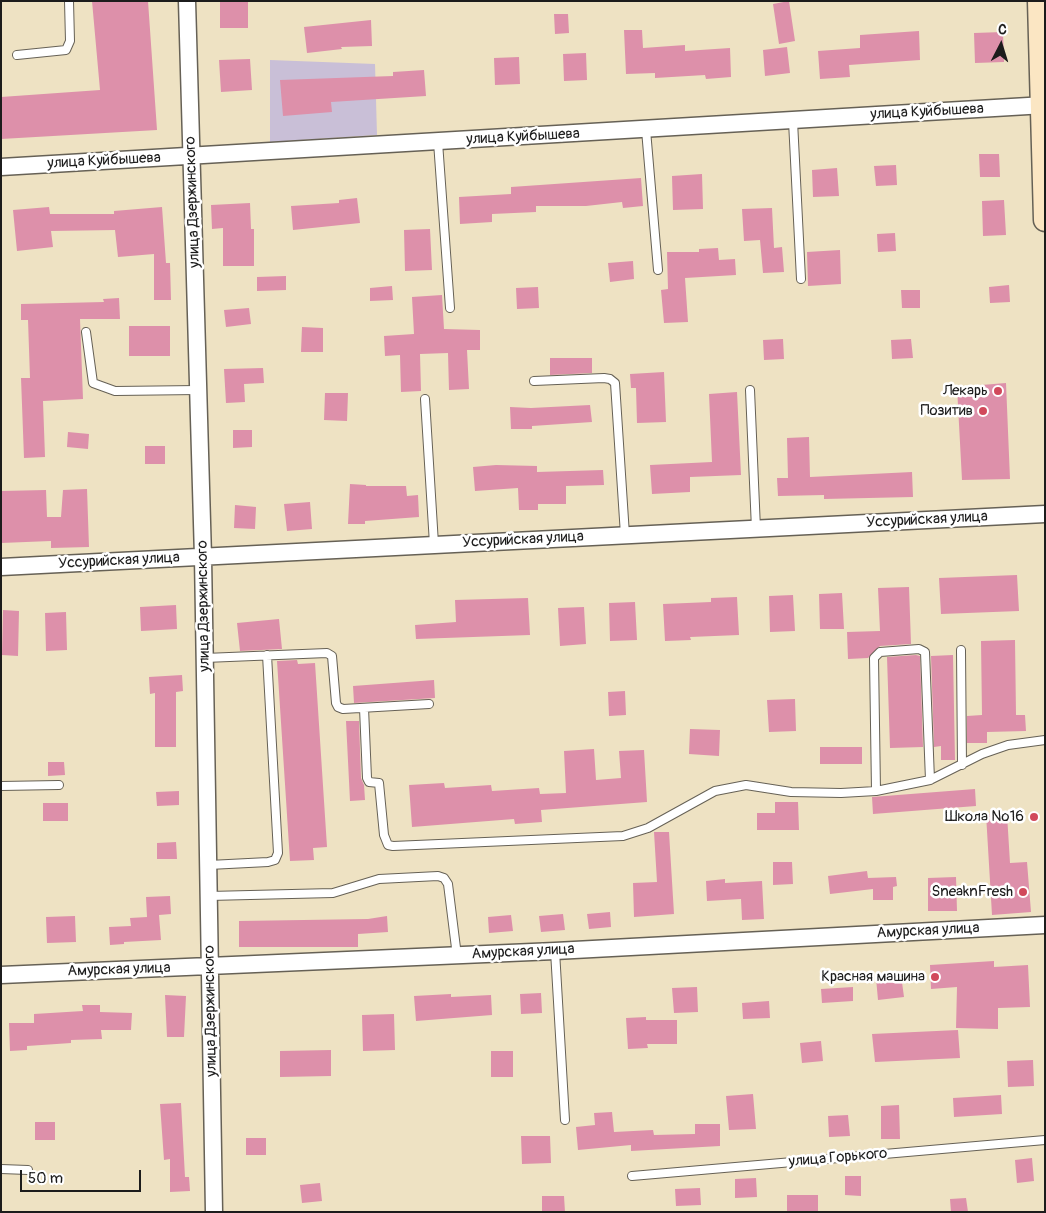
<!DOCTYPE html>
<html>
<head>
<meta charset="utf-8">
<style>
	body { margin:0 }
	#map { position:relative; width:1046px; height:1213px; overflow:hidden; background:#eee2c3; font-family:Pangolin,sans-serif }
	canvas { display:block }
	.frame { position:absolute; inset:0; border:2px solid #1c1c1c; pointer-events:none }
	.north { position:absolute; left:976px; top:20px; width:50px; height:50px; -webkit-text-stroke:4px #fff; paint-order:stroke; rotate:5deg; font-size:14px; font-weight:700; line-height:20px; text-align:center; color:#1c1c1c }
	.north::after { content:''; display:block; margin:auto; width:18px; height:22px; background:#1c1c1c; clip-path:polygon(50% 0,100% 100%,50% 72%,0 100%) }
	.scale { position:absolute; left:20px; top:1170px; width:121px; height:22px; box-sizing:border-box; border:2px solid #1c1c1c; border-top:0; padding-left:6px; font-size:15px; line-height:18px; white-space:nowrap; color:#1c1c1c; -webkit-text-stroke:4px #fff; paint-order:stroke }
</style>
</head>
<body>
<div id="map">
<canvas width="1046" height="1213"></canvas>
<div class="frame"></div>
<div class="north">С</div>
<div class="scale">50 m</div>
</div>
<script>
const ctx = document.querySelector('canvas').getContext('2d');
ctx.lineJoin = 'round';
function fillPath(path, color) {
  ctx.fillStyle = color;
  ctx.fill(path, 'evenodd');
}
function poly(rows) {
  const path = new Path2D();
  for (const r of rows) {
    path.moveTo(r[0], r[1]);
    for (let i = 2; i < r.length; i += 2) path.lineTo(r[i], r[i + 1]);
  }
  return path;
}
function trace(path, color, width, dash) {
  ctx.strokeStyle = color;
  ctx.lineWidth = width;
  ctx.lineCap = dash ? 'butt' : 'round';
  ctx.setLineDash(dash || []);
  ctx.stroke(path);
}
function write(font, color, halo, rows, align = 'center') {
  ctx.font = font + ' Pangolin,sans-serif';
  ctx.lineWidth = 5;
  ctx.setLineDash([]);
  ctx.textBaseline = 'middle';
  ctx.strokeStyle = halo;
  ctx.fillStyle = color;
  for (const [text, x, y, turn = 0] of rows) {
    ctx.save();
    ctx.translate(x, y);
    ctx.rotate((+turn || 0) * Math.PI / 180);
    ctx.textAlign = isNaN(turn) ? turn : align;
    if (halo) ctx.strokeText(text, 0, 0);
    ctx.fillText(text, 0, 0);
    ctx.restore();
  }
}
fillPath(poly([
	[270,60,375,64,377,135,270,142]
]), '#c9bfd7');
fillPath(poly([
	[92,1,148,1,157,130,1,139,1,97,100,90],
	[220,1,248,1,248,28,220,28],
	[789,1,795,41,779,44,773,4],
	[554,14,568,14,569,33,555,34],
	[371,20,372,46,341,47,342,49,307,53,304,27],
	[624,30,642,30,643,48,685,45,685,51,730,48,731,77,706,79,705,75,655,78,655,73,626,74],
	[919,31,920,60,849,65,850,77,820,79,818,51,860,48,860,35],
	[1003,32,1004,62,975,63,974,33],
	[787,47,790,73,765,76,763,50],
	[586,53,587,80,564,81,563,54],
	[519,57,520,84,495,85,494,58],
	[250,59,252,90,221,92,219,60],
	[424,70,426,96,331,102,332,112,283,116,280,80,393,76,393,72],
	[979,154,999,154,1000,177,980,177],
	[896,165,897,185,876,186,874,166],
	[837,168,839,196,813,197,812,170],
	[702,174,703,209,673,210,672,176],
	[641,178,643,206,623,208,622,202,586,206,536,206,536,212,492,214,492,222,460,224,459,197,511,194,511,187],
	[357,198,360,223,293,230,291,206,339,203,339,200],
	[1004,200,1006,235,983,236,982,201],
	[250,203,251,229,254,229,254,266,223,266,223,228,212,229,211,205],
	[49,207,50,214,114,214,114,211,162,207,166,263,170,263,171,300,154,300,154,254,118,257,115,230,51,231,53,247,17,251,13,210],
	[772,208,774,248,782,247,784,272,763,273,760,240,744,241,742,209],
	[430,229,432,270,405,271,404,230],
	[895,233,896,251,878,252,877,234],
	[718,248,719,260,735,259,736,275,685,278,688,322,664,323,661,290,668,289,667,252,699,252,699,249],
	[840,250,841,284,808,286,807,252],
	[633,261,634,279,610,282,608,263],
	[286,276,286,290,257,291,257,277],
	[1009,285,1010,302,990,303,989,287],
	[392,286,393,300,370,301,370,288],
	[538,287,539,308,517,309,516,288],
	[901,290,920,290,920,308,902,308],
	[442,295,444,329,480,330,480,350,467,350,469,389,449,390,448,353,420,354,421,391,401,392,400,355,385,356,384,336,414,334,412,297],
	[119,298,120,319,80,319,83,399,43,401,45,457,24,458,21,378,30,378,28,320,21,320,21,304,104,302,103,299],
	[249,308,251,324,226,327,224,310],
	[129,326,170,326,170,356,129,356],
	[302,327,323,328,323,352,301,352],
	[783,339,784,359,764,360,763,340],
	[911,339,913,358,892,359,891,340],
	[550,358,592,358,592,373,550,375],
	[263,368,264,383,244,384,245,402,226,403,224,369],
	[664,372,666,422,637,423,636,388,631,388,630,374],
	[1006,383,1010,479,962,480,957,387],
	[737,392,741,475,690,477,690,492,652,494,650,465,712,462,709,394],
	[325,393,348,393,347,421,324,420],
	[590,405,592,422,532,426,532,429,511,429,510,407,531,408],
	[233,430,252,430,252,447,233,448],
	[68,432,89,434,88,449,67,447],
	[809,437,810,477,912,472,913,497,824,499,824,495,778,496,777,478,788,478,787,438],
	[145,446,165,446,165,464,145,464],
	[496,465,537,466,537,472,603,470,604,485,566,486,566,504,538,504,538,510,519,510,518,488,475,491,473,467],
	[350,484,366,485,366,486,406,486,407,496,418,495,419,517,365,521,365,524,348,524],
	[87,489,89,547,51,548,51,541,1,543,1,491,46,490,47,517,61,517,63,490],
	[310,502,312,529,287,531,284,504],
	[235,505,256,507,255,529,234,528],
	[1017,575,1019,611,941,614,939,578],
	[909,587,911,644,880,646,868,658,848,659,847,632,880,631,878,588],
	[842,593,844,629,820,629,819,594],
	[793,595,795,631,770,632,769,596],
	[737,597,739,635,690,637,691,640,665,641,663,604,711,602,711,598],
	[528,598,530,635,416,639,415,625,456,622,455,600],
	[635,602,637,640,610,641,609,603],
	[176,605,177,629,141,631,140,607],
	[584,607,586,644,560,646,558,608],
	[3,610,19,611,18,656,2,655],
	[66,612,67,650,46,651,45,613],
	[279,619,282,649,240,651,237,623],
	[1015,640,1016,715,1025,715,1026,731,987,732,987,743,967,743,967,716,982,715,981,641],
	[916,655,920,656,923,747,890,748,887,657],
	[953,655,955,760,941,760,941,746,934,747,931,656],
	[297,660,298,664,315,663,327,847,313,848,314,860,290,861,277,661],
	[182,675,183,691,176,692,176,747,155,747,155,693,150,694,149,677],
	[434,680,435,698,354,703,353,686],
	[625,691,626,715,609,716,608,692],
	[795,699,796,731,769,732,767,700],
	[346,721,359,721,361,778,364,785,365,800,350,801],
	[690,729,720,730,719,756,689,754],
	[820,747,862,747,862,764,820,764],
	[594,749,596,780,621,778,619,751,644,750,647,802,541,810,542,822,515,824,514,819,412,827,409,785,444,783,445,788,491,785,492,791,539,788,540,794,566,793,564,751],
	[48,762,64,762,65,775,48,776],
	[975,789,976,806,873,814,872,797],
	[179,791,179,805,157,806,156,792],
	[775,802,798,802,799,830,757,830,757,813,775,813],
	[43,803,68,803,68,821,43,821],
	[986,814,1007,814,1010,863,1027,862,1031,912,992,915],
	[654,832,669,832,674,914,634,917,633,883,657,882],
	[176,842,177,859,157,859,157,843],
	[773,862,792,862,793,884,773,885],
	[867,871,868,878,896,877,897,886,893,887,893,900,873,900,873,889,830,894,828,876],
	[956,877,957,911,928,911,928,878],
	[725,879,725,883,762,881,764,919,742,920,741,899,707,901,706,881],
	[170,896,171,914,159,915,161,940,124,942,124,944,110,945,109,927,131,926,130,918,147,917,146,897],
	[610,912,611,927,589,929,587,914],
	[563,914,565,930,541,932,539,916],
	[511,915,513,931,489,933,488,917],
	[75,916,76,942,47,943,46,917],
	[387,916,388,932,358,934,358,947,239,947,239,921,368,919],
	[994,961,994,967,1028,965,1030,1007,998,1008,998,1029,956,1028,957,987,931,989,930,965],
	[901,975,904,997,878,1000,876,978],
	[697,987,698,1012,674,1013,672,988],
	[853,987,853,1001,822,1003,821,989],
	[541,993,542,1013,521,1014,520,994],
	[451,994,451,997,491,995,492,1015,416,1021,414,996],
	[165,995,186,996,184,1037,167,1037],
	[769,1001,770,1018,743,1019,742,1003],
	[82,1005,100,1005,100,1012,132,1013,131,1030,101,1030,102,1039,71,1040,71,1043,27,1046,27,1050,10,1051,9,1023,34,1023,34,1014,83,1011],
	[394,1014,395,1050,363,1051,362,1015],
	[646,1017,646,1020,677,1020,677,1044,647,1044,648,1048,628,1049,626,1018],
	[958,1030,960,1058,875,1062,872,1034],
	[821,1041,823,1061,802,1063,800,1043],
	[331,1050,331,1076,280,1077,280,1051],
	[491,1051,513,1051,513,1077,491,1077],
	[1033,1060,1034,1086,1008,1087,1007,1061],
	[753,1094,756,1129,729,1130,726,1096],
	[1001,1095,1002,1114,954,1117,953,1098],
	[181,1103,185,1177,189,1177,190,1191,170,1192,170,1159,164,1160,160,1104],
	[899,1105,900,1139,881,1139,881,1106],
	[612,1112,614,1132,653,1130,654,1135,695,1134,695,1124,720,1124,720,1146,631,1151,631,1145,578,1150,576,1127,595,1125,594,1113],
	[848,1115,850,1136,829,1137,828,1116],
	[35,1122,55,1122,55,1140,35,1140],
	[521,1136,550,1136,551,1163,522,1164],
	[246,1138,266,1138,266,1155,246,1155],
	[1032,1158,1034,1181,1017,1183,1015,1160],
	[845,1176,861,1176,861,1196,845,1195],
	[756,1178,757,1197,735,1198,735,1179],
	[320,1183,322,1201,302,1203,300,1185],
	[700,1188,701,1205,676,1206,675,1189],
	[787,1195,818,1195,818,1212,787,1212],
	[542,1196,564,1196,565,1212,542,1212],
	[966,1198,968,1212,951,1212,950,1199]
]), '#dd90aa');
const lane = poly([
	[17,55,66,50,70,41,69,1],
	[793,121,801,279],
	[646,130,658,270],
	[438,142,450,308],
	[86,332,93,383,115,391,198,390],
	[534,381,604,378,610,379,615,383,625,535],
	[750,390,756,529],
	[425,399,434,544],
	[961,650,962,765],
	[205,658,327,653,332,656,336,703,338,707,343,709,429,704],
	[364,708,367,778,369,782,379,783,384,835,388,845,393,846,623,836,648,828,715,791,746,785,791,792,841,793,876,791,930,780,982,754,1008,745,1045,740],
	[1,786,59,785],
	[876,791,874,658,880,652,919,649,925,652,930,780],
	[209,865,268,862,275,860,278,853,267,655],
	[209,896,333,893,379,879,438,876,444,878,448,884,457,956],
	[555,951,565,1120],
	[1,1169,28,1170],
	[632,1176,1045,1140]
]);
const street = poly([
	[187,1,203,557,214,1212],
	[1,167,1045,105],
	[1,567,1045,514],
	[1,975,555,951,1045,925]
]);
const secondary = poly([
	[1039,1,1045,220]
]);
trace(lane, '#666156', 10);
trace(street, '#666156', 19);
trace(secondary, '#666156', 25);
trace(lane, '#fff', 8);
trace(street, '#fff', 16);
trace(secondary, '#fbe6c3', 22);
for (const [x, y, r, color] of [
	[998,391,5,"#d1495b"],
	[983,411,5,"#d1495b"],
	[1034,817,5,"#d1495b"],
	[1023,892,5,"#d1495b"],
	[935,977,5,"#d1495b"]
]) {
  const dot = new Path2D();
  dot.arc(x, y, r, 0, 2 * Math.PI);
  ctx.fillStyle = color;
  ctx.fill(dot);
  trace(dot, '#fff', 2);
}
write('15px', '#1c1c1c', '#fff', [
	["улица Куйбышева",927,112,-3],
	["улица Куйбышева",523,137,-3],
	["улица Куйбышева",104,161,-3],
	["улица Дзержинского",193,202,-92],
	["Уссурийская улица",927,520,-3],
	["Уссурийская улица",523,540,-3],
	["Уссурийская улица",119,561,-3],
	["улица Дзержинского",204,606,-91],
	["Амурская улица",928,931,-3],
	["Амурская улица",523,952,-3],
	["Амурская улица",119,970,-2],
	["улица Дзержинского",211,1011,-91],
	["улица Горького",838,1158,-5]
]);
write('15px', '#1c1c1c', '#fff', [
	["Лекарь",988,391],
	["Позитив",973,411],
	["Школа №16",1024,817],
	["SneaknFresh",1013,892],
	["Красная машина",925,977]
], 'right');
</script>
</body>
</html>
